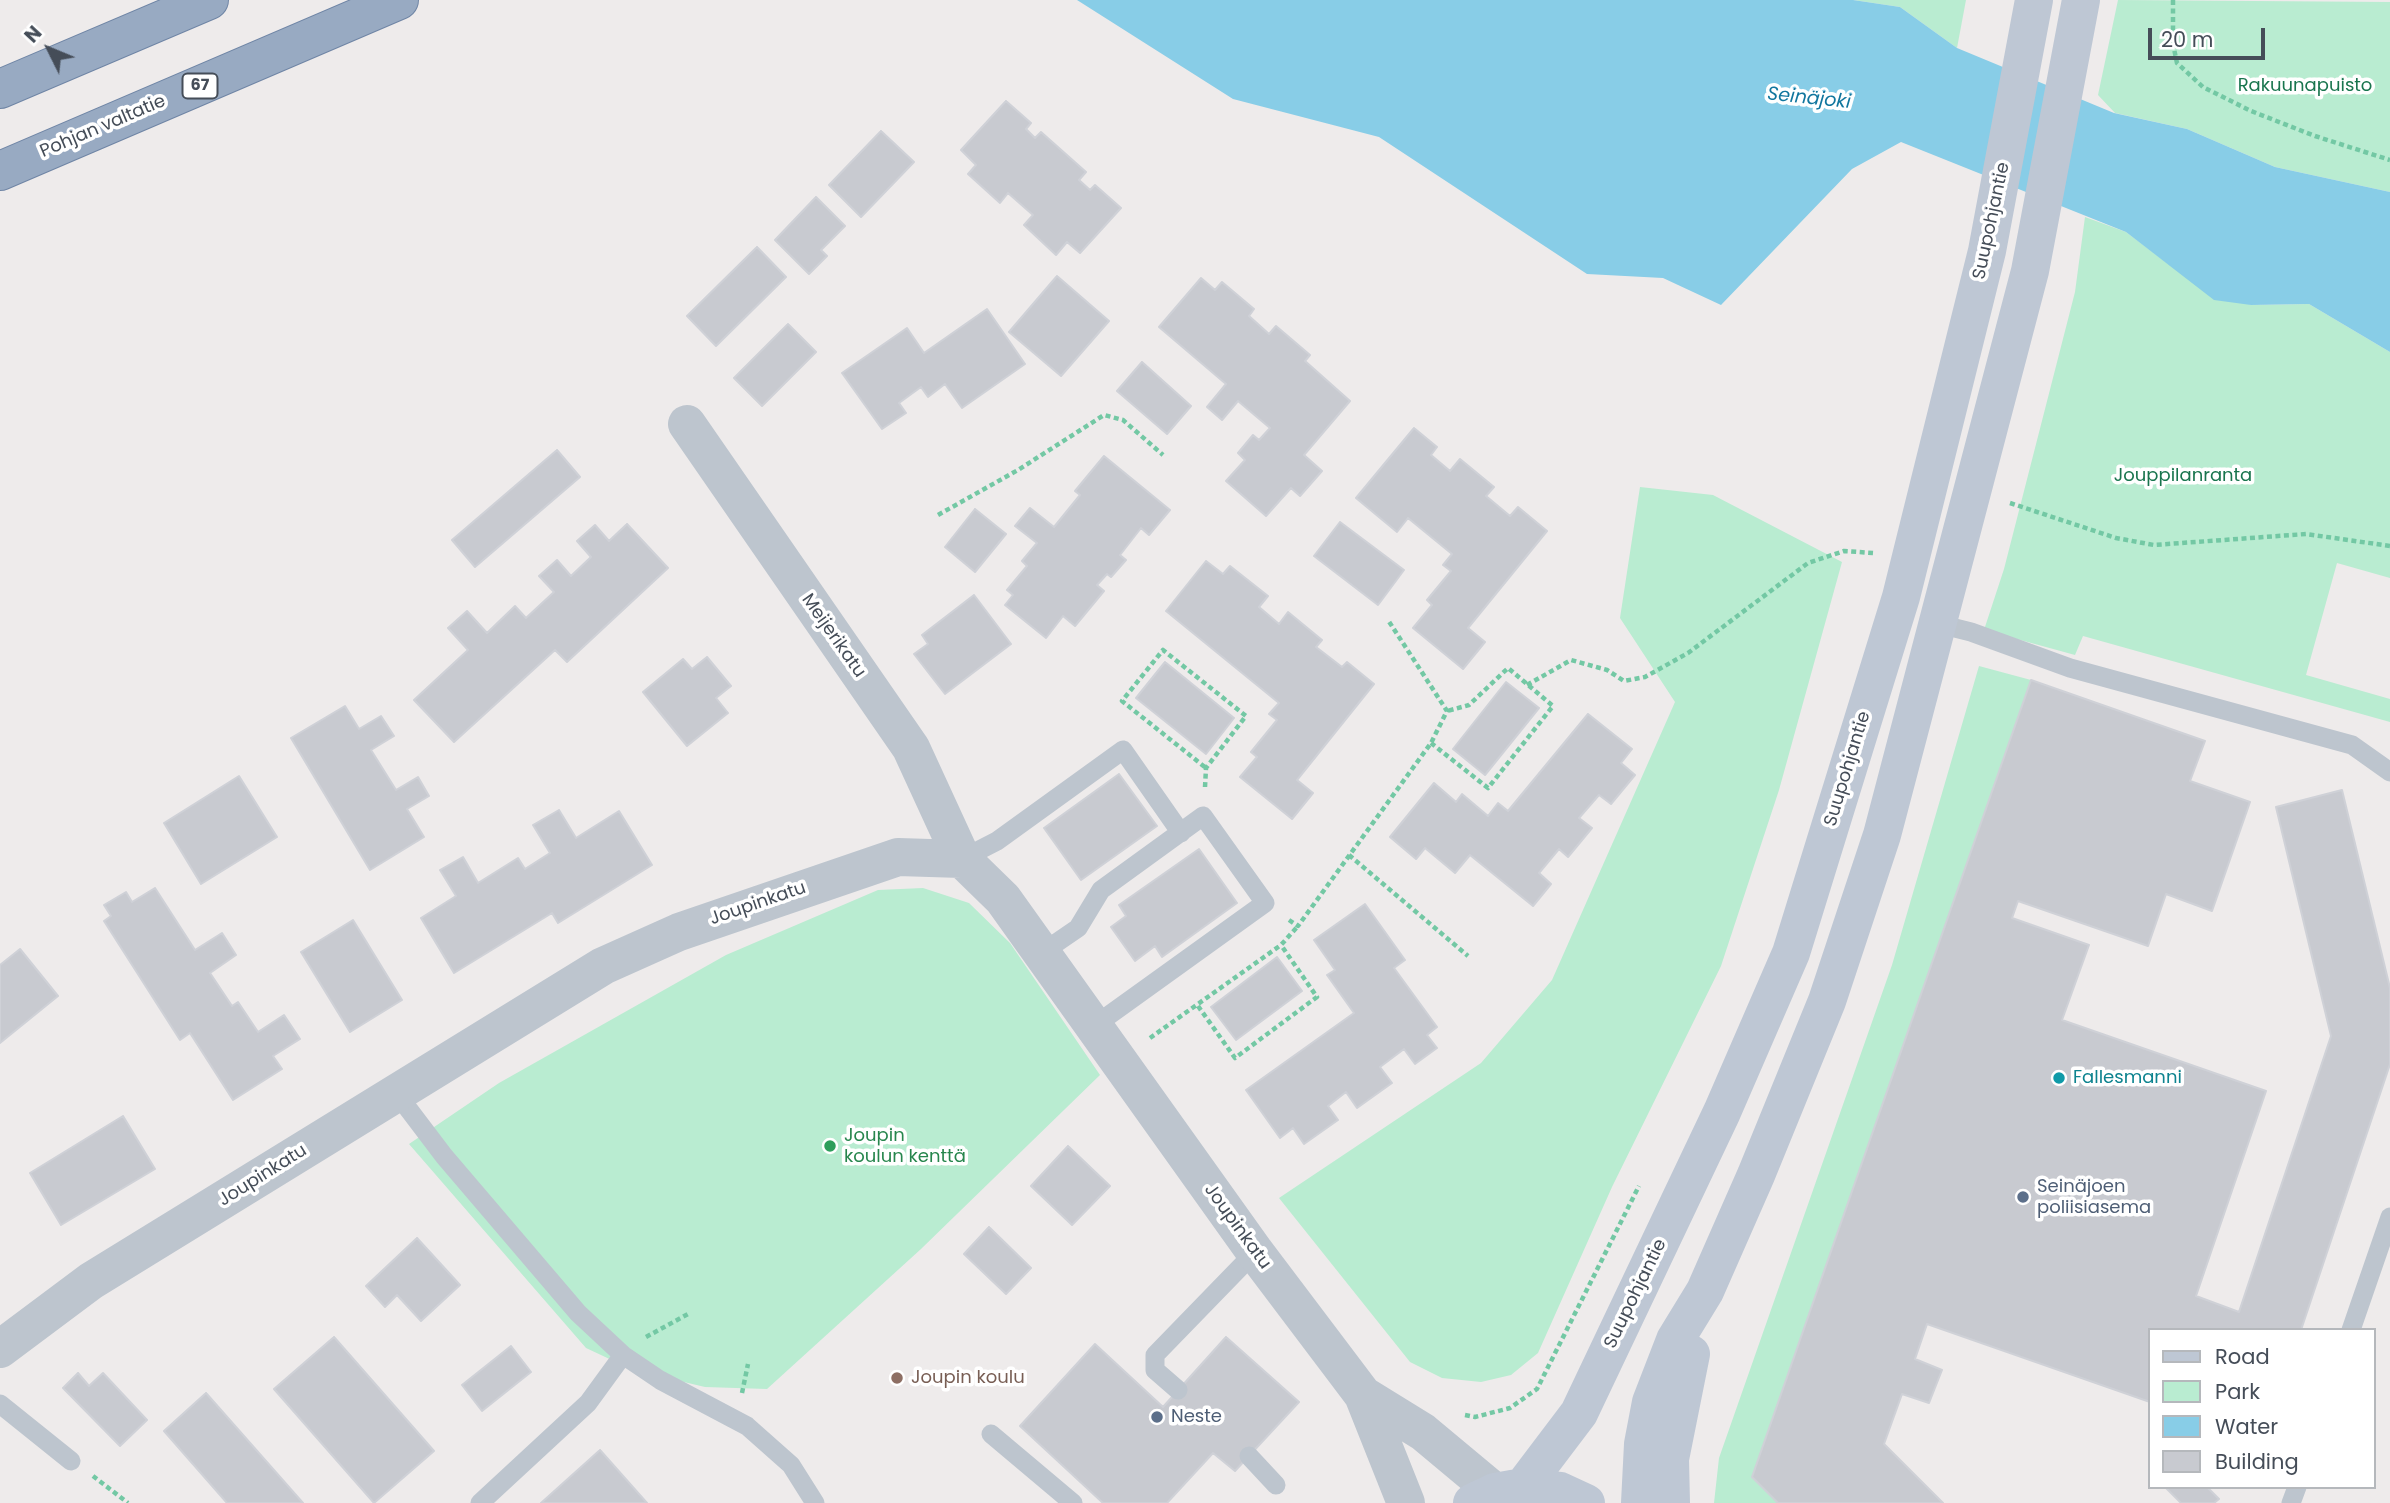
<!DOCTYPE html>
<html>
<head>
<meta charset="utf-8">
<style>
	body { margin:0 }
	#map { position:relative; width:2390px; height:1503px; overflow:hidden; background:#eeebeb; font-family:Poppins,sans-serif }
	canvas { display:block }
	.legend { position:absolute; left:2148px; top:1328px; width:228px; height:161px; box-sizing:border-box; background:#fff; border:2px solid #b5b8bc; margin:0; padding:9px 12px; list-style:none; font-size:21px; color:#454d58 }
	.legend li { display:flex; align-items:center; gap:14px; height:35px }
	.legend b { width:35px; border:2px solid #b5b8bc }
	.north { position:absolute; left:14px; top:14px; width:70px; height:70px; -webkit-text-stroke:5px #fff; paint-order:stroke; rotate:313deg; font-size:19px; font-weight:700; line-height:28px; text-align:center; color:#454d58 }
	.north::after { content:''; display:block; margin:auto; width:24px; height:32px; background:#454d58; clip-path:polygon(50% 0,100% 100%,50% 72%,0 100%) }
	.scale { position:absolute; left:2148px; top:28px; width:117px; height:32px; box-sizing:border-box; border:4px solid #454d58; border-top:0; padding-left:9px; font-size:21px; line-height:24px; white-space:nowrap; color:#454d58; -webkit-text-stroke:5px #fff; paint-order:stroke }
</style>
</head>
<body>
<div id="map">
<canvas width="2390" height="1503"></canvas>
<ul class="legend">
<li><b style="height:9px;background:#bec7d4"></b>Road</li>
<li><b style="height:19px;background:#b9ecd1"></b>Park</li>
<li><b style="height:19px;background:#88cde7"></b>Water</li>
<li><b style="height:19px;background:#c8cad0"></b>Building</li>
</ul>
<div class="north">N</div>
<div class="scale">20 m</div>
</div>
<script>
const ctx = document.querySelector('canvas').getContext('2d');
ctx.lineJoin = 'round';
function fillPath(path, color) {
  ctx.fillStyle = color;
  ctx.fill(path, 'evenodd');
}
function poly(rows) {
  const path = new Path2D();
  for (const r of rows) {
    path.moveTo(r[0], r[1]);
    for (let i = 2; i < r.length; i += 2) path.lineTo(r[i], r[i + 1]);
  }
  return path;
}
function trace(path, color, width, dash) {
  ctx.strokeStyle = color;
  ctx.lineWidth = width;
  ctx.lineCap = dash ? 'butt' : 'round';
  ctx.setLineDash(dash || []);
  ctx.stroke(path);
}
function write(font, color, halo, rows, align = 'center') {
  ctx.font = font + ' Poppins,sans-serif';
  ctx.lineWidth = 7;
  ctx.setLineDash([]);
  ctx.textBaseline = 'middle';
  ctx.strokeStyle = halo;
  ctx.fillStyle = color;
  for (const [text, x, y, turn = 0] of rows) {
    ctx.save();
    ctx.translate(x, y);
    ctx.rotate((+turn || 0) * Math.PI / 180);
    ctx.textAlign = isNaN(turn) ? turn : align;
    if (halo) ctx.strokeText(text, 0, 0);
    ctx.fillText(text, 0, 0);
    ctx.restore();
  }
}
fillPath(poly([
	[1853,0,1966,0,1957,48,1900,7],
	[2118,0,2390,2,2390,192,2275,167,2187,129,2115,113,2098,95],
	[2085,217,2126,232,2167,263,2251,305,2309,304,2390,352,2390,578,2337,563,2306,675,2390,699,2390,722,2083,636,2075,655,1984,630,2004,569,2075,292],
	[1640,487,1713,495,1842,562,1779,790,1721,966,1612,1187,1538,1353,1511,1375,1481,1382,1442,1378,1410,1362,1279,1198,1481,1063,1552,980,1675,702,1620,618],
	[1979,666,2031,680,1753,1476,1778,1503,1714,1503,1719,1458,1892,965],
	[923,888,969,903,1010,943,1100,1075,921,1249,767,1389,705,1387,633,1370,586,1348,409,1144,499,1083,726,955,878,890]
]), '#b9ecd1');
fillPath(poly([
	[1077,0,1853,0,1900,7,1957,48,2114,113,2187,129,2275,167,2390,192,2390,352,2309,304,2251,305,2214,300,2126,232,1901,142,1852,169,1721,305,1663,278,1587,274,1379,137,1233,99]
]), '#88cde7');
const building = poly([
	[1006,101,1031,123,1026,129,1035,138,1041,132,1086,172,1079,180,1090,190,1095,185,1121,208,1080,253,1067,242,1056,255,1024,225,1033,215,1008,193,1000,203,968,174,976,165,961,150,1006,101],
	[881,131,914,162,861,217,829,185,881,131],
	[816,197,845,226,821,250,827,256,809,274,775,240,816,197],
	[757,247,786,277,716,346,687,316,757,247],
	[1057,276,1109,321,1061,376,1009,332,1057,276],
	[1201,278,1215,290,1222,282,1254,309,1249,316,1269,334,1276,326,1310,355,1305,361,1350,401,1304,455,1322,471,1300,496,1291,488,1266,516,1226,481,1245,460,1238,453,1253,435,1259,440,1270,428,1238,401,1222,420,1207,407,1226,384,1159,327,1201,278],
	[987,309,1025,364,962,408,945,384,928,397,921,387,899,403,906,413,882,429,842,373,907,328,924,353,987,309],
	[788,324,816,352,762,406,734,378,788,324],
	[1142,362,1191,406,1167,434,1117,391,1142,362],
	[1414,428,1437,447,1431,455,1450,471,1460,459,1494,487,1486,496,1510,516,1518,507,1547,531,1468,628,1485,642,1463,669,1413,628,1432,605,1427,600,1451,571,1443,565,1452,554,1408,518,1397,532,1356,498,1414,428],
	[557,450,580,477,475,567,452,540,557,450],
	[1104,456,1170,510,1149,535,1141,528,1120,555,1126,560,1111,577,1107,574,1097,585,1104,591,1075,626,1063,616,1046,638,1005,605,1013,595,1007,590,1027,566,1022,561,1037,543,1015,526,1030,508,1054,527,1080,495,1075,491,1104,456],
	[975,509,1006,534,975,572,945,547,975,509],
	[1340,522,1404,570,1378,605,1314,556,1340,522],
	[627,524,668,568,567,662,555,650,454,742,414,700,468,650,448,628,467,611,487,633,515,606,526,618,554,592,539,576,557,560,571,576,591,557,577,541,595,525,609,541,627,524],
	[1206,561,1223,574,1230,566,1268,596,1259,607,1279,624,1288,612,1322,640,1316,647,1342,667,1347,662,1374,684,1297,780,1313,793,1292,819,1240,777,1257,757,1251,752,1277,720,1269,714,1279,703,1166,611,1206,561],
	[974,595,1011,644,945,694,914,654,928,644,922,635,974,595],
	[707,657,731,686,716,698,728,713,687,746,643,692,683,659,692,669,707,657],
	[1165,662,1234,718,1206,754,1136,698,1165,662],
	[2031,680,2205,741,2190,781,2250,802,2212,911,2166,894,2148,946,2018,901,2012,918,2089,945,2062,1020,2266,1091,2196,1296,2239,1312,2331,1036,2276,807,2342,790,2390,988,2390,1064,2301,1330,2150,1330,2150,1402,1927,1324,1915,1359,1942,1370,1929,1403,1902,1394,1884,1444,1943,1503,1778,1503,1752,1477,2031,680],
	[1506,682,1539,708,1485,775,1453,749,1506,682],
	[345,706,359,729,381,716,394,736,371,750,396,790,418,777,429,796,407,809,424,837,370,870,291,738,345,706],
	[1588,714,1632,749,1621,763,1635,775,1611,804,1599,795,1579,818,1592,828,1568,857,1559,849,1539,873,1551,884,1533,906,1470,855,1455,873,1425,848,1416,859,1390,837,1434,783,1456,802,1462,794,1488,816,1498,803,1508,811,1588,714],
	[1119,774,1157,826,1081,880,1044,828,1119,774],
	[239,776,277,837,201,884,164,823,239,776],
	[559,810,576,838,619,811,652,865,558,923,552,913,454,973,421,918,456,896,440,870,463,857,478,883,518,858,525,869,550,853,533,825,559,810],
	[1199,849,1237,903,1162,957,1155,946,1135,961,1111,927,1126,916,1119,905,1199,849],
	[155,888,195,950,222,933,236,955,210,973,232,1006,238,1002,258,1032,284,1015,300,1039,273,1056,282,1069,233,1100,190,1033,180,1040,104,921,111,916,104,905,126,892,132,902,155,888],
	[1365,904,1405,960,1394,968,1437,1027,1427,1035,1437,1048,1415,1064,1404,1049,1380,1067,1392,1083,1357,1108,1346,1092,1328,1106,1338,1120,1304,1144,1293,1128,1280,1138,1246,1090,1354,1013,1327,975,1335,970,1314,940,1365,904],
	[353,920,402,1000,350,1032,301,952,353,920],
	[20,949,58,996,0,1043,0,965,20,949],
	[1277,957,1302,991,1236,1040,1211,1007,1277,957],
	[123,1116,155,1169,61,1225,30,1173,123,1116],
	[1068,1146,1110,1186,1072,1225,1031,1186,1068,1146],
	[989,1227,1031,1268,1006,1294,964,1254,989,1227],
	[417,1238,460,1285,421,1321,397,1295,385,1307,366,1286,417,1238],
	[334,1337,434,1451,374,1503,274,1389,334,1337],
	[1226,1337,1299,1402,1235,1471,1213,1453,1167,1503,1103,1503,1020,1426,1095,1344,1163,1407,1226,1337],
	[511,1346,531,1372,482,1411,462,1385,511,1346],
	[78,1373,89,1386,103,1373,147,1420,120,1446,63,1388,78,1373],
	[206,1393,303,1503,227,1503,164,1431,206,1393],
	[600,1450,647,1503,541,1503,600,1450],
	[2165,1487,2207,1487,2219,1499,2214,1503,2181,1503,2165,1487]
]);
fillPath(building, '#c8cad0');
trace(building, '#cfd1d7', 2);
const trunk = poly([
	[0,89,209,0],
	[0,171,399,0]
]);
trace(trunk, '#6f85a5', 40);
trace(poly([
	[2173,0,2173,44,2177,63,2203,87,2251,111,2315,136,2390,160],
	[2010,503,2116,538,2154,545,2306,534,2390,546],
	[938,515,1018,470,1104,415,1123,420,1163,455],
	[1527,685,1571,660,1607,670,1624,681,1645,677,1688,653,1808,563,1844,551,1873,553],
	[1431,743,1488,788,1553,706,1508,668,1469,705,1447,711],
	[1205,787,1206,768,1246,716,1163,650,1122,701,1206,768],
	[1349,855,1468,956],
	[1289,920,1298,926,1431,743,1447,711,1388,620],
	[1198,1006,1235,1058,1317,997,1281,945],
	[1150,1038,1281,945,1298,926],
	[646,1337,688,1314],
	[742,1393,748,1364],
	[1465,1415,1475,1417,1510,1408,1537,1389,1639,1186],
	[93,1476,128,1503]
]), '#73c8a4', 4.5, [5, 3.5]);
trace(poly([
	[1939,624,1971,632,2070,668,2352,745,2390,772],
	[962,859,997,841,1123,750,1181,833],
	[1043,952,1078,928,1101,890,1203,816,1265,903,1094,1026],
	[397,1094,444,1156,578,1313,623,1355,660,1380,747,1426,791,1465,815,1503],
	[2351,1330,2390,1217],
	[1178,1390,1155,1370,1155,1355,1255,1252],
	[0,1404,71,1461],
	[991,1434,1073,1503],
	[1249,1456,1276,1485],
	[480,1503,588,1403,623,1355],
	[2291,1503,2297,1487]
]), '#bdc5ce', 19);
trace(poly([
	[687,424,911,748,962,859],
	[0,1349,91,1281,603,966,679,932,898,857,962,859,1003,899,1255,1252,1363,1395,1406,1503],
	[1363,1395,1423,1432,1495,1492]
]), '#bdc5ce', 38);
trace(poly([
	[1523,1487,1579,1413,1722,1112,1791,953,1901,597,1987,251,2034,0],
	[1472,1503,1495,1492,1523,1487,1560,1491,1586,1503],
	[1640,1503,1643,1444,1651,1402,1675,1340,1705,1291,1756,1175,1827,1001,1882,835,2030,271,2081,0],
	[1671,1503,1670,1459,1691,1354]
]), '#bec7d4', 38);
trace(trunk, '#98aac2', 38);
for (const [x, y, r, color] of [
	[2059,1078,7,"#0f9aa8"],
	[830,1146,7,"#2e9e5b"],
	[2023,1197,7,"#5c6f8a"],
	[897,1378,7,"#8d6e63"],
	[1157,1417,7,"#5c6f8a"]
]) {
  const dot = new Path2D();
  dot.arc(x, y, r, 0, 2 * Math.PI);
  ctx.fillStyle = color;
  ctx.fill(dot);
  trace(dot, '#fff', 2.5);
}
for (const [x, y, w] of [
	[200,86,35]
]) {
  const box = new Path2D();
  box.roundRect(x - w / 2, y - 12.5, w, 25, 5);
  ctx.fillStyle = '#fff';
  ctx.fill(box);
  trace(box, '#454d58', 2);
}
write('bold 16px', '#454d58', null, [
	["67",200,86]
]);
write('18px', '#19754e', '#fff', [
	["Rakuunapuisto",2305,86],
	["Jouppilanranta",2183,476]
]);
write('18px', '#454d58', '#fff', [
	["Pohjan valtatie",103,127,-23],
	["Suupohjantie",1992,221,-78],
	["Meijerikatu",833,636,55],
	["Suupohjantie",1848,769,-73],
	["Joupinkatu",758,904,-19],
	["Joupinkatu",263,1176,-32],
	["Joupinkatu",1237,1227,54],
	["Suupohjantie",1636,1294,-64]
]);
write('18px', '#0d838f', '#fff', [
	["Fallesmanni",2073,1078]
], 'left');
write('18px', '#27864d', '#fff', [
	["Joupin",844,1136],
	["koulun kenttä",844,1157]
], 'left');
write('18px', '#4e5e75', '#fff', [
	["Seinäjoen",2037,1187],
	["poliisiasema",2037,1208],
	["Neste",1171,1417]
], 'left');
write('18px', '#785e54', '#fff', [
	["Joupin koulu",911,1378]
], 'left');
write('italic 19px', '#11769e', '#fff', [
	["Seinäjoki",1809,99,6]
]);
</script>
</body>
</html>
